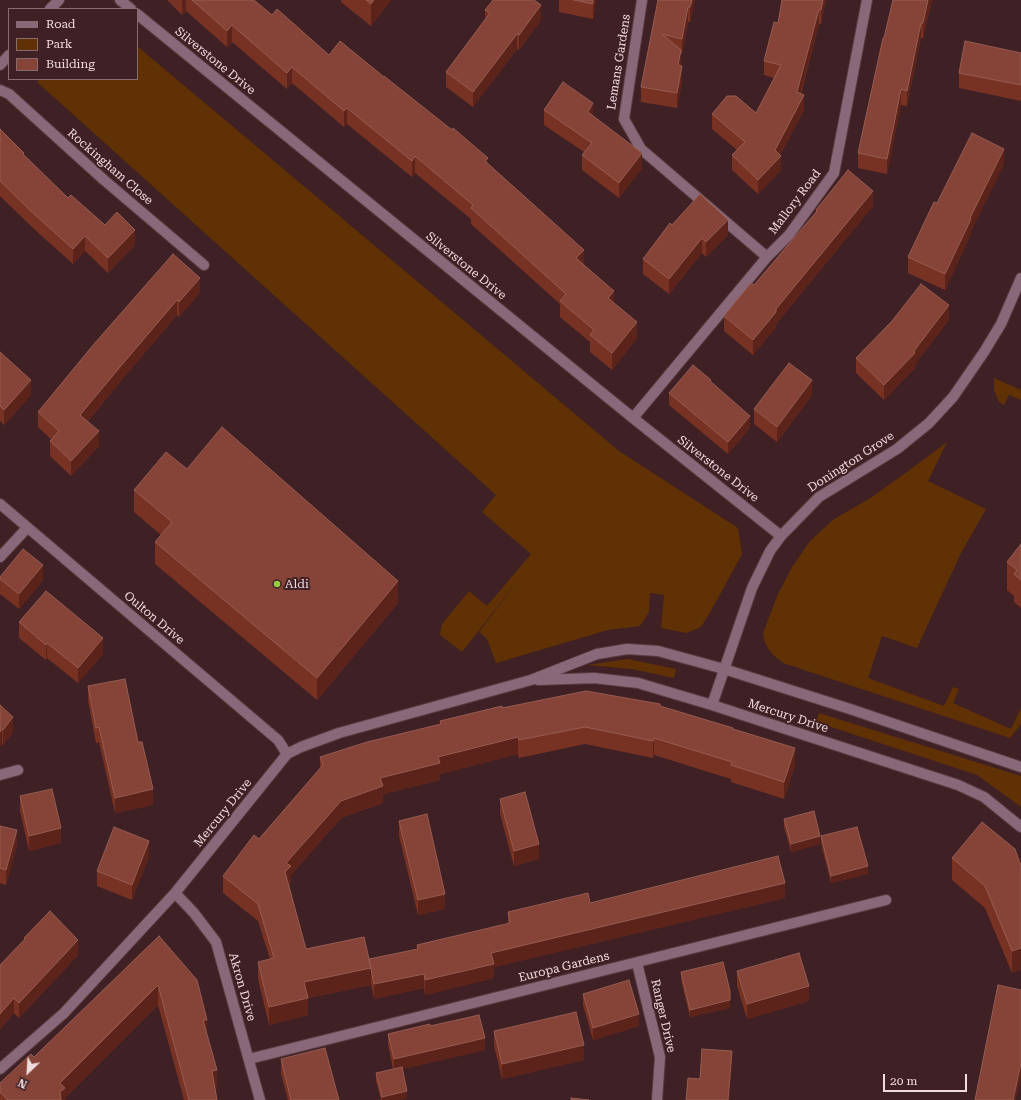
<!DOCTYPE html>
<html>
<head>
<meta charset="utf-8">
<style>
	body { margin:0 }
	#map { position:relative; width:1021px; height:1100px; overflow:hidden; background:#3f2025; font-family:"Roboto Serif",serif }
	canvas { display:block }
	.legend { position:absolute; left:8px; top:8px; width:130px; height:72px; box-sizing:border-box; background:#3f2025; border:1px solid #866b6f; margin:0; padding:5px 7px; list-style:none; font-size:12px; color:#f0dbdd }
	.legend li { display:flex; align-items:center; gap:8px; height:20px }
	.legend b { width:20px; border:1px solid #866b6f }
	.north { position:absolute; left:8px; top:1052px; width:40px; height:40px; -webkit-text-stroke:3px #3f2025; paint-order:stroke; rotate:205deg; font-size:11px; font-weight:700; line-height:16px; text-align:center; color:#f0dbdd }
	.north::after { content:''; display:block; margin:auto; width:14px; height:18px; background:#f0dbdd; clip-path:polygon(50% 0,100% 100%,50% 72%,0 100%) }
	.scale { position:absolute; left:883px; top:1074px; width:84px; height:18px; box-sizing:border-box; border:2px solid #f0dbdd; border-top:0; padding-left:5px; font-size:12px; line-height:14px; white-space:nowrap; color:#f0dbdd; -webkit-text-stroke:3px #3f2025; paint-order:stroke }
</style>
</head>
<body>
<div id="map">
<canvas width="1021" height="1100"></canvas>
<ul class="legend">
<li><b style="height:5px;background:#89687a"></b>Road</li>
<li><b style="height:11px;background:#5f3104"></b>Park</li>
<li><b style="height:11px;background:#854437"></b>Building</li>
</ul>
<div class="north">N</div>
<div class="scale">20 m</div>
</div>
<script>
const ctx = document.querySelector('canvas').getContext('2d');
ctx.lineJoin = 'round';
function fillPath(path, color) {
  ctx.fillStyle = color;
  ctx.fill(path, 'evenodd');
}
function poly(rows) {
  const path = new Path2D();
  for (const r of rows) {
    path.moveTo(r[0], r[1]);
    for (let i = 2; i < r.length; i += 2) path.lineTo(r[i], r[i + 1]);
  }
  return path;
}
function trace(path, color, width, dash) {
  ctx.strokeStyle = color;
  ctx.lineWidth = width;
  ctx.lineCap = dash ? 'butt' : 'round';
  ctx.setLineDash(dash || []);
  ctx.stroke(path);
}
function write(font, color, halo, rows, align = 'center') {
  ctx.font = font + ' "Roboto Serif",serif';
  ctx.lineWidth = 4;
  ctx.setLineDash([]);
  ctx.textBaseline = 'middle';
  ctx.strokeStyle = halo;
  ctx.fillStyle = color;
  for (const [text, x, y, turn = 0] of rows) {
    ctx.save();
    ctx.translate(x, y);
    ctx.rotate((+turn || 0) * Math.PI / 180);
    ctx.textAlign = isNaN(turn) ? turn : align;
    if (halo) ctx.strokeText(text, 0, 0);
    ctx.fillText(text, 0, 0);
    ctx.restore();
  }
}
fillPath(poly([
	[137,46,619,451,738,528,742,554,711,611,701,627,686,633,661,628,664,595,650,593,649,612,640,626,608,630,496,663,487,639,479,632,520,578,462,652,440,635,442,624,469,591,487,606,531,554,482,512,496,495,37,82,39,79,137,79],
	[994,378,1021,390,1021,400,1009,395,1004,405,999,402,994,390],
	[947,442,928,481,986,509,961,553,917,648,882,636,868,678,944,706,953,687,959,689,953,703,1011,729,1021,708,1021,724,1010,738,783,663,772,654,765,643,763,633,778,594,792,567,810,541,834,519,869,499,911,469],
	[628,659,676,669,674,678,632,669,587,665],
	[819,713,1021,776,1021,807,977,775,816,722]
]), '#5f3104');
const minor = poly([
	[120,0,131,9],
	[642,0,624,119,641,149,767,257],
	[50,9,59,0],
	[137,14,633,418,781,536],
	[0,65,9,55],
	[0,90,9,94,104,180,204,265],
	[633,418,767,257,789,235,834,173,867,0],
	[0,504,278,740,287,754],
	[0,557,27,528],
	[538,680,594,678,638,683,712,705,958,785,984,797,1021,827],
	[712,705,752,588,770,551,781,536,819,497,897,449,929,423,953,397,984,352,1001,324,1021,278],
	[0,775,18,770],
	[175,893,194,913,216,942,260,1100],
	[637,963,660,1057,657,1100],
	[249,1059,886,900],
	[0,1069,64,1013,175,893,287,754,301,747,339,733,531,680,597,654,627,649,658,651,724,669,850,709,1021,767]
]);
trace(minor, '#5b3e42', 12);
trace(minor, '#89687a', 10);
fillPath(poly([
	[167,0,254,0,272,15,488,164,584,265,614,303,637,338,612,370,590,352,590,342,560,317,560,304,471,224,471,219,415,173,412,177,347,124,344,127,292,83,287,89,232,42,227,47,186,11,182,15],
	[341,0,391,0,371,26,341,2],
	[559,0,596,0,593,19,559,12],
	[658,0,695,0,690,22,688,22,682,54,681,54,681,66,682,81,677,108,641,102,641,87],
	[782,0,826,0,821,24,819,24,801,94,804,110,780,155,781,170,758,194,732,170,732,155,737,150,712,129,712,114,756,113,774,78,764,75,764,61,778,23],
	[893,0,932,0,923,38,921,38,907,106,901,105,887,174,858,168,858,153],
	[485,10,541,20,519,50,517,49,473,107,446,87,446,72,485,19],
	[1021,53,1021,101,959,88,959,73],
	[544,110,593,116,642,168,619,198,582,170,582,155,584,152,544,125],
	[0,129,24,155,68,198,105,225,135,245,108,273,85,251,73,264,33,228,0,196],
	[1004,164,971,231,971,234,945,290,908,273,908,257,937,203],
	[873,206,776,324,776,327,753,355,724,331,724,316,754,285,816,212,816,210],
	[672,225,728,235,706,257,702,253,669,294,643,274,643,259],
	[173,254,200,293,179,317,177,315,120,382,88,421,99,446,71,476,50,456,50,441,51,439,38,427,38,412],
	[949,320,915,364,915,368,884,400,856,373,856,358],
	[0,352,31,395,4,425,0,421],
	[711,382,750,428,728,454,669,405,669,393],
	[812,395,777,442,754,424,754,409],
	[187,469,398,603,317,700,155,564,155,542,161,535,134,512,134,490],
	[1021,544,1021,608,1014,602,1014,596,1007,590,1007,562],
	[0,577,43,580,19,609,0,594],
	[19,622,103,654,78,683,47,658,46,660,19,638],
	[88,686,138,742,153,805,115,813,99,742,96,743,88,701],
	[0,705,13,732,3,745,2,744,0,747],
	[660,706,733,729,795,765,784,799,731,782,731,779,654,755,653,758,585,744,519,758,518,754,440,774,440,780,383,794,383,803,341,818,291,875,291,883,289,885,306,949,369,959,417,949,417,945,508,924,508,912,590,903,785,898,494,967,494,978,425,995,424,988,374,999,371,984,371,985,308,998,308,1015,269,1025,258,979,258,962,270,959,258,921,223,893,223,876,259,839,320,768,320,757,440,724,440,721,502,708],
	[20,796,61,843,29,851,20,811],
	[500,799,539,859,514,866,500,814],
	[784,819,820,844,791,852,784,827],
	[399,821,445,909,418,915,399,836],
	[0,826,17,845,6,885,0,883],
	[821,836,868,874,831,883,821,844],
	[1015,849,1012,973,985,908,952,880,952,858],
	[149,856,132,900,97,886,97,871],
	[159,936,207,1034,217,1090,216,1090,217,1100,184,1100,158,1005,65,1098,65,1100,0,1100,0,1083,34,1057],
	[24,938,78,955,19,1018,14,1013,0,1029,0,965,24,941],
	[737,971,809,1001,747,1019,737,986],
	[681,972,730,1008,690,1017,681,980],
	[583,994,639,1026,593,1040,583,1005],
	[430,1026,485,1050,402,1069,407,1098,400,1100,381,1100,376,1081,376,1073,393,1069,388,1045,388,1034],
	[494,1031,584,1060,502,1079,494,1046],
	[281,1059,339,1100,288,1100,281,1074]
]), '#783223');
fillPath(poly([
	[182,0,186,0,186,11,182,15],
	[374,0,391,0,371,26,371,4],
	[593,0,596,0,593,19],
	[692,0,695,0,690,22,690,7],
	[823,0,826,0,821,24,821,10],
	[928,0,932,0,923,38,923,23],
	[541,5,541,20,519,50,519,35],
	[688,7,688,22,682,54,682,39],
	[819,9,819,24,797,106,797,92],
	[921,23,921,38,907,106,907,91],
	[232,25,232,42,227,47,227,31],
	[517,34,517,49,473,107,473,92],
	[681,50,681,65,678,80,678,65],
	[682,66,682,81,677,108,677,93],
	[292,67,292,83,287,89,287,73],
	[901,89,901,105,887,174,887,159],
	[804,95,804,110,777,160,781,156,781,170,758,194,758,180,775,150],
	[593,103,593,118,588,112],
	[347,108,347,124,344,127,344,111],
	[1004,149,1004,164,971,231,971,234,945,290,945,274,970,218],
	[642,153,642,168,619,198,619,183],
	[415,156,415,173,412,177,412,161],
	[488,158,488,174,485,161],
	[873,191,873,206,776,324,776,327,753,355,753,340,776,309],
	[728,220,728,235,706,257,706,242],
	[135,230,135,245,108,273,108,258],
	[85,236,85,251,73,264,73,249],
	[702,238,702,253,669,294,669,279],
	[584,250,584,266,576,258],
	[200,278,200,293,179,317,179,302],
	[614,291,614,307,608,298],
	[177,300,177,315,120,382,80,430,80,415,120,367],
	[949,305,949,320,915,364,915,368,884,400,884,385,914,351],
	[637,322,637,338,612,370,612,353],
	[31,380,31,395,4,425,4,410],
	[812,380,812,395,777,442,777,427],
	[750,416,750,428,728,454,728,442],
	[99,431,99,446,71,476,71,461],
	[43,565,43,580,19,609,19,594],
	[398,581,398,603,317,700,317,678],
	[103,638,103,654,78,683,78,668],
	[47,643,47,658,46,660,46,645],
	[13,717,13,732,3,745,3,730],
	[2,729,2,744,0,747,0,732],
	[518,737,518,754,440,774,440,780,383,794,383,803,341,818,291,875,291,883,285,889,285,872,286,863,341,801,380,778,438,757],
	[654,738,654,755,653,758,653,741],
	[795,748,795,765,784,799,784,782],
	[153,789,153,805,115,813,115,798],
	[61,828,61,843,29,851,29,836],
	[17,830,17,845,6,885,6,870],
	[820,836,820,844,791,852,791,844],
	[149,841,149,856,132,900,132,885],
	[539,844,539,859,514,866,514,851],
	[868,866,868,874,831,883,831,876],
	[785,883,785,898,494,967,494,978,425,995,425,980,491,953],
	[445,894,445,909,418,915,418,900],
	[78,940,78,955,19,1018,19,1003],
	[1021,948,1021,970,1012,973,1012,951],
	[371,968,371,985,308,998,308,1015,269,1025,269,1007,304,982],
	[424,974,424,988,374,999,374,984],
	[158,985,158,1005,65,1098,65,1100,60,1100,60,1083],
	[809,986,809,1001,747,1019,747,1004],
	[14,998,14,1013,0,1029,0,1014],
	[730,1000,730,1008,690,1017,690,1010],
	[639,1014,639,1026,593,1040,593,1028],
	[203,1020,207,1020,207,1040],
	[485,1038,485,1050,394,1071,394,1059],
	[584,1045,584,1060,502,1079,502,1064],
	[732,1051,732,1066,729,1100,728,1100],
	[1021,1063,1021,1078,1016,1100,1013,1100],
	[217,1070,217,1090,212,1091,212,1071],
	[407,1091,407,1098,400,1100,382,1100,382,1097]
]), '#5c231b');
const building = poly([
	[192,0,254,0,272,15,277,9,329,55,340,41,384,77,384,76,452,130,453,128,488,158,485,161,584,250,576,258,614,291,608,298,637,322,612,353,590,335,594,330,560,301,566,294,471,208,473,205,415,156,412,161,347,108,344,111,292,67,287,73,232,25,227,31,192,0],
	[366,0,374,0,371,4,366,0],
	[493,0,534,0,541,5,519,35,517,34,473,92,446,72,490,13,485,10,493,0],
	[574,0,593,0,593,4,574,0],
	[658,0,692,0,690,7,688,7,682,39,662,34,681,50,678,65,682,66,677,93,641,87,658,0],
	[782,0,823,0,821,10,819,9,797,92,804,95,775,150,781,156,758,180,732,155,745,142,712,114,727,96,736,96,756,113,781,65,764,61,774,22,778,23,782,0],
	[893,0,928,0,923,23,921,23,907,91,901,89,887,159,858,153,883,38,884,38,893,0],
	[965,41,1021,53,1021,85,959,73,965,41],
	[563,82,593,103,588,112,642,153,619,183,582,155,592,143,544,110,563,82],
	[0,129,24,153,23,154,68,198,71,195,105,225,117,212,135,230,108,258,85,236,73,249,33,213,0,181,0,129],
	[972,133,1004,149,970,218,971,219,945,274,908,257,934,202,937,203,972,133],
	[848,170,873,191,776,309,776,312,753,340,724,316,751,283,754,285,817,211,816,210,848,170],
	[700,194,728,220,706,242,702,238,669,279,643,259,670,223,672,225,700,194],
	[173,254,200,278,179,302,177,300,120,367,80,415,99,431,71,461,50,441,59,431,38,412,94,344,173,254],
	[921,284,949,305,914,351,915,353,884,385,856,358,892,321,921,284],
	[0,352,31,380,4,410,0,406,0,352],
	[789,363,812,380,777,427,754,409,789,363],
	[693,365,711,380,710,381,750,416,728,442,669,393,693,365],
	[222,427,398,581,317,678,155,542,172,522,134,490,166,452,187,469,222,427],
	[1021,544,1021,580,1014,574,1017,570,1007,562,1021,544],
	[23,549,43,565,19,594,0,579,0,577,23,549],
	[46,591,103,638,78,668,47,643,46,645,19,622,46,591],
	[125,679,138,742,142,742,153,789,115,798,99,727,96,728,88,686,125,679],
	[586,691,660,704,660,706,733,728,733,729,795,748,784,782,731,765,732,762,654,738,653,741,585,727,519,740,518,737,438,757,440,763,380,778,383,786,341,801,286,863,291,866,285,872,306,949,364,937,371,968,304,982,308,998,269,1007,258,962,274,958,258,904,223,876,254,835,259,839,323,765,320,757,367,742,441,724,440,721,502,706,502,708,586,691],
	[0,705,13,717,3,730,2,729,0,732,0,705],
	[52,789,61,828,29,836,20,796,52,789],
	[525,792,539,844,514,851,500,799,525,792],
	[814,811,820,836,791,844,784,819,814,811],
	[427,814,445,894,418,900,399,821,427,814],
	[982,822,1015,849,1021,866,1021,948,1012,951,985,886,952,858,982,822],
	[0,826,17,830,6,870,0,868,0,826],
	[114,827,149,841,132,885,97,871,114,827],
	[857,827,868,866,831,876,821,836,857,827],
	[778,856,785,883,491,953,494,964,425,980,424,974,374,984,369,959,418,949,417,945,510,923,508,912,588,893,590,903,778,856],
	[50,911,78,940,19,1003,14,998,0,1014,0,965,25,939,24,938,50,911],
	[159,936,197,980,207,1020,203,1020,217,1070,212,1071,217,1100,189,1100,158,985,60,1083,65,1088,60,1092,61,1100,8,1100,0,1092,0,1083,31,1054,34,1057,159,936],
	[799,953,809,986,747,1004,737,971,799,953],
	[723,962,730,991,730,1000,690,1010,681,972,723,962],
	[629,980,639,1014,593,1028,583,994,629,980],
	[998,985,1021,990,1021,1063,1013,1100,975,1100,998,985],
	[576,1012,584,1045,502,1064,494,1031,576,1012],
	[479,1015,485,1038,394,1059,388,1034,430,1024,430,1026,479,1015],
	[325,1048,339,1100,291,1100,281,1059,325,1048],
	[702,1049,732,1051,728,1100,686,1100,688,1078,700,1079,702,1049],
	[402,1067,407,1091,382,1097,376,1073,402,1067],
	[571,1098,589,1100,571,1100,571,1098]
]);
fillPath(building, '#854437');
trace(building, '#965c51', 1);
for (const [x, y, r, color] of [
	[277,584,4,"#91cd40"]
]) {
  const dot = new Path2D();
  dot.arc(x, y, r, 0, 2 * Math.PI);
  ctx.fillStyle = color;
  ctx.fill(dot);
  trace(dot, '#3f2025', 1.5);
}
write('12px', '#f0dbdd', '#3f2025', [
	["Silverstone Drive",215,61,39],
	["Lemans Gardens",619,62,-81],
	["Rockingham Close",110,167,41],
	["Mallory Road",795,202,-53],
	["Silverstone Drive",466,266,39],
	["Donington Grove",851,462,-33],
	["Silverstone Drive",718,469,38],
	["Oulton Drive",154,618,40],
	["Mercury Drive",788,716,18],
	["Mercury Drive",223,813,-51],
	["Europa Gardens",564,967,-14],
	["Akron Drive",242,987,74],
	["Ranger Drive",663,1016,77]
]);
write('12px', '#f0dbdd', '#3f2025', [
	["Aldi",285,584]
], 'left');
</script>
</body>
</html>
